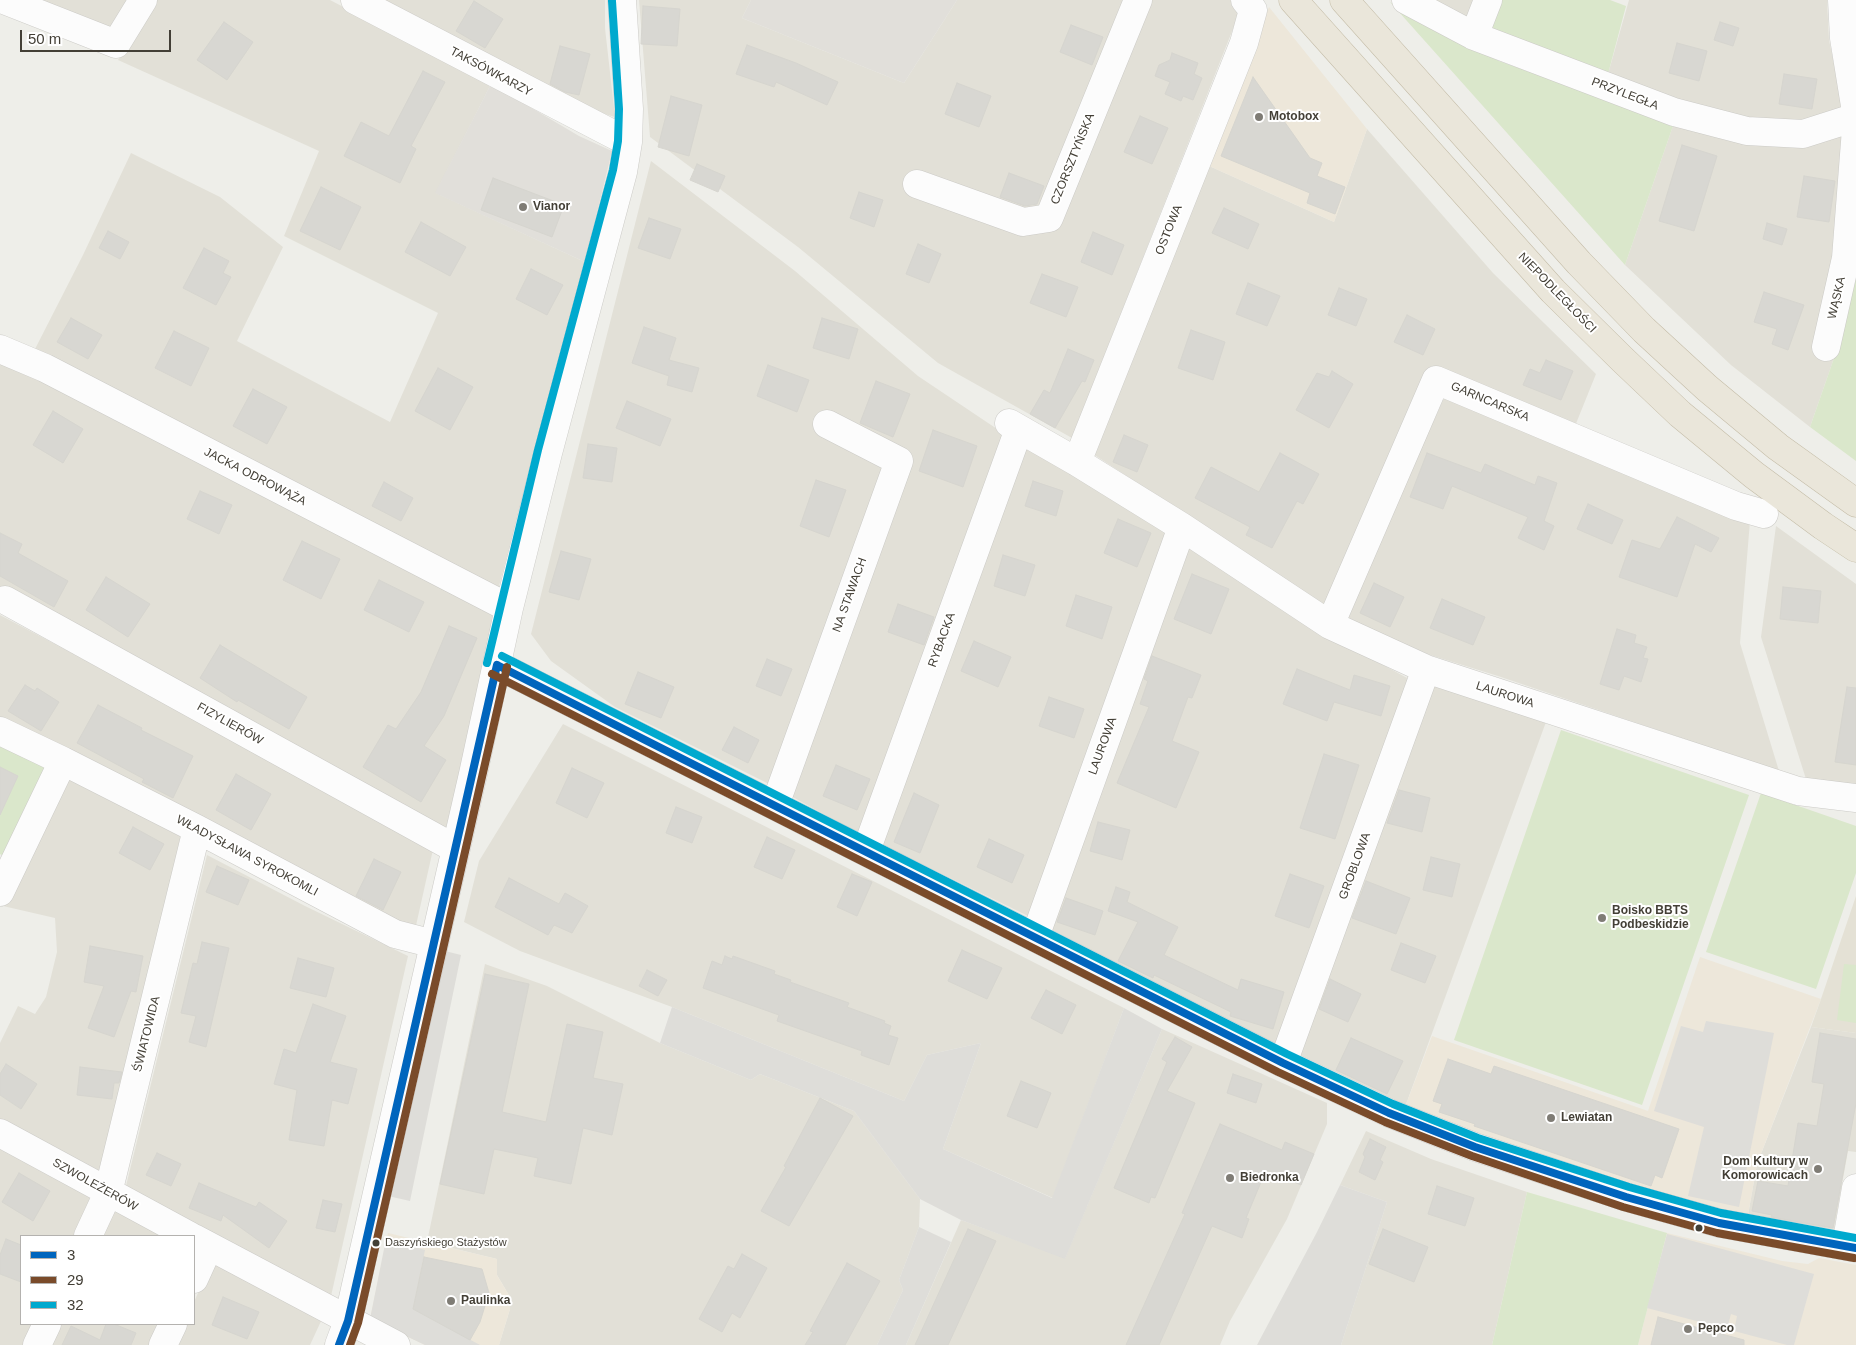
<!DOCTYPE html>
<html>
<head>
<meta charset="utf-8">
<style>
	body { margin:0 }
	#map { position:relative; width:1856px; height:1345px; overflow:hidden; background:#eeeee9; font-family:Arial,sans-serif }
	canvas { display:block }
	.legend { position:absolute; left:20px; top:1235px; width:175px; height:90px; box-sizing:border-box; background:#fff; border:1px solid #b4b2af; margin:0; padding:6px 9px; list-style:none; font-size:15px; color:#433f36 }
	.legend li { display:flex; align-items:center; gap:10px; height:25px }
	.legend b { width:25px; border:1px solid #b4b2af }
	.scale { position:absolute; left:20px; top:30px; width:151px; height:22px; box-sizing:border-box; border:2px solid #433f36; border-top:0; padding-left:6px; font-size:15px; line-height:18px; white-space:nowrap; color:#433f36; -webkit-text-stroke:4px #fff; paint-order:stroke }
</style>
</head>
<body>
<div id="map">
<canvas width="1856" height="1345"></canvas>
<ul class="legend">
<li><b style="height:6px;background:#0065bd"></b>3</li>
<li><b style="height:6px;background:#7a4b2a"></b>29</li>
<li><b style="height:6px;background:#00a9ce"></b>32</li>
</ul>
<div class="scale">50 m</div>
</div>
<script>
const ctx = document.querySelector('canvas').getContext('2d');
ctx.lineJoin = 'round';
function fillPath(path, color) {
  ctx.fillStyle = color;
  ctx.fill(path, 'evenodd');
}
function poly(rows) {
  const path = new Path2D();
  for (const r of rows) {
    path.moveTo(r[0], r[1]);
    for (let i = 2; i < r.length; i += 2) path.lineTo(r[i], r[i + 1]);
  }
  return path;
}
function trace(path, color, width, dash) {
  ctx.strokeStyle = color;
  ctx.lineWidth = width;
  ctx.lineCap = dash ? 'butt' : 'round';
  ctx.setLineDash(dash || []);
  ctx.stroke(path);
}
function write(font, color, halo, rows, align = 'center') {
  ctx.font = font + ' Arial,sans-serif';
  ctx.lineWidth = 4;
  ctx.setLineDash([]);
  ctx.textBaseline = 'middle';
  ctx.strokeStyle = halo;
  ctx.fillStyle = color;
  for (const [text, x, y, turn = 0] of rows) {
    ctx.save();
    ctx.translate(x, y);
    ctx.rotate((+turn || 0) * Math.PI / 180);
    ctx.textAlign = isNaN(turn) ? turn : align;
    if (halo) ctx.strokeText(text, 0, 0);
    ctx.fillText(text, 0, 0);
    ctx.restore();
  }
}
fillPath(poly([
	[22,0,132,0,111,35],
	[155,0,330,0,491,84,436,193,585,262,498,590,34,351,83,255,131,153,220,197,283,247,237,341,390,422,438,313,284,236,319,151,118,60],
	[374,0,605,0,605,28,615,117,584,108],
	[639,0,751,0,742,18,904,83,957,0,1230,0,1240,11,1072,438,938,363,798,247,650,137],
	[1431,0,1479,0,1471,21],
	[1629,0,1827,0,1829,40,1844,110,1804,121,1754,119,1678,104,1608,74],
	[1674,123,1851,131,1841,338,1810,427,1731,365,1625,265],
	[1367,129,1493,273,1596,374,1575,426,1431,366,1324,605,1090,452,1207,165,1334,222],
	[651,161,795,271,918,376,1006,435,860,834,769,784,615,707,551,661,531,634],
	[0,359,495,613,446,833,0,591],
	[1445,396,1750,521,1740,643,1779,771,1498,676,1414,650,1342,621],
	[1025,444,1167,532,1028,916,881,844],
	[1776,526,1856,584,1856,785,1806,779,1761,637],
	[1190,546,1309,625,1409,679,1276,1046,1049,928],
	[0,615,434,845,415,930,0,719],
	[1429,682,1546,722,1405,1107,1295,1060],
	[563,724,1124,1008,1053,1198,943,1149,981,1043,927,1055,904,1101,672,1007,520,951,464,922,479,861],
	[66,773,185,835,102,1177,0,1123,0,1043,18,1006,35,1014,46,997,57,952,55,918,3,906],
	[207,855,305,906,408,956,331,1296,125,1190],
	[485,964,547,986,660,1043,751,1080,760,1074,854,1111,920,1199,919,1227,899,1280,903,1290,877,1345,499,1345,510,1309,510,1297,497,1275,497,1259,427,1242],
	[1811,1027,1856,1033,1856,1152,1848,1151,1834,1229,1748,1215,1757,1164],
	[1162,1029,1327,1103,1327,1124,1287,1219,1230,1321,1220,1345,906,1345,961,1220,1065,1258],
	[1366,1131,1431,1159,1527,1192,1492,1345,1341,1345,1387,1202,1340,1185],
	[0,1145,94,1196,76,1236,21,1236,21,1324,36,1324,26,1345,0,1345],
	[113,1209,167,1236,100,1236],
	[212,1261,322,1319,310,1345,174,1345,184,1324,194,1324,194,1302],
	[60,1324,162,1324,152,1345,50,1345]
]), '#e2e0d7');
fillPath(poly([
	[1269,7,1367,129,1334,222,1207,165],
	[1700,957,1821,999,1757,1164,1748,1215,1655,1194,1478,1140,1405,1107,1432,1036,1648,1111],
	[388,1233,497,1259,497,1275,510,1297,510,1309,499,1345,425,1345,370,1319],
	[1667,1233,1782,1261,1808,1264,1819,1258,1856,1265,1856,1345,1638,1345]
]), '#ede7da');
fillPath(poly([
	[751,0,957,0,904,83,742,18],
	[491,84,579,136,612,151,585,262,435,193]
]), '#e1dfda');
fillPath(poly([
	[1856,896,1856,1033,1811,1027,1821,999]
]), '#e4e1d5');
fillPath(poly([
	[1502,0,1610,0,1626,6,1608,74,1489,30],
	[1390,2,1434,28,1499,61,1674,123,1625,265],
	[1856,268,1856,461,1810,427,1841,338],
	[1561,730,1749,795,1642,1105,1454,1040],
	[0,741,51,765,5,857,0,854],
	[1761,793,1856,826,1856,873,1816,989,1706,952],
	[1844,964,1856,965,1856,1023,1837,1020],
	[1527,1192,1667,1233,1638,1345,1492,1345]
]), '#dae7cb');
fillPath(poly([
	[445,951,461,955,410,1201,388,1196],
	[672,1007,904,1101,927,1055,981,1043,943,1149,1052,1198,1124,1008,1162,1029,1065,1259,961,1220,920,1199,854,1111,760,1074,751,1080,660,1043],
	[1706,1021,1774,1033,1739,1207,1688,1196,1704,1127,1654,1111,1681,1026,1703,1032],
	[1340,1185,1387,1202,1341,1345,1257,1345,1317,1232],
	[919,1227,951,1242,906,1345,877,1345,903,1290,899,1280],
	[1667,1234,1814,1274,1794,1345,1787,1345,1734,1331,1737,1316,1731,1314,1727,1329,1647,1308],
	[386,1239,425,1250,413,1309,480,1345,425,1345,370,1319]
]), '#deddd9');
const building = poly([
	[474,1,503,19,485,48,456,31,474,1],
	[643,6,680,9,677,46,641,44,643,6],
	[224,22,253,42,227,80,197,60,224,22],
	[1720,22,1739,28,1733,46,1714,40,1720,22],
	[1071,25,1103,37,1092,65,1060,52,1071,25],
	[1677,43,1707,51,1699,81,1669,73,1677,43],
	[747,45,796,63,838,82,827,105,776,82,774,87,736,74,747,45],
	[560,46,590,54,579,95,565,92,550,84,560,46],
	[1172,53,1198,63,1194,74,1202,78,1193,100,1183,96,1181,101,1165,94,1170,82,1155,76,1159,65,1170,60,1172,53],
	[423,71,445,82,411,146,416,149,400,183,344,156,361,122,389,136,423,71],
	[1784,74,1817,79,1812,109,1779,104,1784,74],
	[1253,77,1310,158,1322,163,1317,176,1345,187,1335,214,1307,203,1310,193,1221,156,1253,77],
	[957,83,991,96,979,127,945,114,957,83],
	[671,96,702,105,689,156,658,147,671,96],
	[1140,116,1168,128,1152,164,1124,152,1140,116],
	[1682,145,1717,156,1694,231,1659,221,1682,145],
	[697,164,725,176,718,192,690,180,697,164],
	[1009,173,1044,186,1037,204,1025,206,1000,197,1009,173],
	[1804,176,1835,181,1829,222,1797,217,1804,176],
	[493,178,564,205,552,237,481,210,493,178],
	[321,187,361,207,340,250,300,231,321,187],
	[859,192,883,200,874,227,850,218,859,192],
	[1224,208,1259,224,1248,249,1212,233,1224,208],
	[649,218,681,229,670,259,638,248,649,218],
	[421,222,466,247,450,276,405,252,421,222],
	[1767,223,1787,229,1782,245,1763,239,1767,223],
	[108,231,129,242,120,259,99,248,108,231],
	[1093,232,1124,245,1112,275,1081,262,1093,232],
	[918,244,941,254,929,283,906,274,918,244],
	[204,248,229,261,223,273,231,277,216,305,183,288,204,248],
	[531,269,563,285,547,315,516,299,531,269],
	[1042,274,1078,287,1066,317,1030,303,1042,274],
	[1248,283,1280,296,1267,326,1236,314,1248,283],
	[1339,288,1367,299,1356,326,1328,315,1339,288],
	[1764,292,1804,305,1788,350,1772,344,1777,329,1754,322,1764,292],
	[1407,315,1435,329,1423,355,1394,342,1407,315],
	[71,318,102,335,88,359,57,342,71,318],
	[822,318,858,329,849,359,813,348,822,318],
	[644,327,676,338,669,360,699,368,692,392,667,385,669,376,632,363,644,327],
	[1191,330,1225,342,1213,380,1178,368,1191,330],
	[174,331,209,348,191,386,155,368,174,331],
	[1068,349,1094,360,1085,382,1082,381,1055,428,1030,414,1044,390,1050,393,1068,349],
	[1546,360,1573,371,1561,400,1523,385,1530,369,1540,373,1546,360],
	[768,365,809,380,797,412,757,396,768,365],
	[438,368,473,387,450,430,415,411,438,368],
	[1332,371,1353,384,1329,428,1296,410,1317,373,1329,377,1332,371],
	[876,381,910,394,893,437,860,423,876,381],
	[253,389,287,407,267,444,233,426,253,389],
	[627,401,671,419,660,446,616,428,627,401],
	[53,411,83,429,63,463,33,445,53,411],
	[933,430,977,446,963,487,919,471,933,430],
	[1124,435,1148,445,1137,472,1113,462,1124,435],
	[588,444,617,448,612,482,583,478,588,444],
	[1280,453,1319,474,1303,504,1297,501,1272,548,1246,535,1250,527,1195,498,1211,467,1259,492,1280,453],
	[1427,453,1481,473,1485,464,1535,485,1538,476,1557,483,1544,521,1554,526,1544,550,1518,538,1528,517,1452,486,1443,509,1410,497,1427,453],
	[816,480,846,490,829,537,800,526,816,480],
	[1033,481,1063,491,1056,516,1025,506,1033,481],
	[384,482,413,498,401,521,372,506,384,482],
	[200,491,232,505,219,534,187,519,200,491],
	[1588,504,1623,520,1612,544,1577,529,1588,504],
	[1677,517,1719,538,1711,552,1695,544,1677,597,1619,577,1632,540,1660,549,1677,517],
	[1118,519,1151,533,1137,567,1104,553,1118,519],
	[0,533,22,544,18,553,68,581,54,607,0,576,0,533],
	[302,541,340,559,321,599,283,580,302,541],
	[561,551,591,559,579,600,549,592,561,551],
	[1003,555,1035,565,1025,596,994,586,1003,555],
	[1192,574,1229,589,1211,634,1174,619,1192,574],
	[106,577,150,604,128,637,86,610,106,577],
	[379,580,424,602,409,632,364,610,379,580],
	[1374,583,1404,597,1390,627,1360,613,1374,583],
	[1783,587,1821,591,1818,623,1780,619,1783,587],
	[1076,595,1112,607,1102,639,1066,626,1076,595],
	[1442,599,1485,617,1473,645,1430,628,1442,599],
	[898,604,934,617,924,645,888,632,898,604],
	[449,626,477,638,444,716,424,746,446,760,421,802,363,767,388,725,396,729,421,692,449,626],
	[1617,629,1636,635,1634,643,1647,647,1643,658,1648,659,1641,682,1624,676,1619,690,1600,684,1617,629],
	[974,641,1011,657,998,687,961,671,974,641],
	[220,645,307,697,289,729,238,700,237,702,200,678,220,645],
	[1152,656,1201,675,1192,698,1188,697,1172,741,1199,752,1176,808,1117,783,1149,707,1140,704,1148,681,1144,679,1152,656],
	[767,659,792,669,781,696,756,686,767,659],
	[1297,669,1350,690,1354,675,1390,686,1381,716,1334,702,1327,721,1283,704,1297,669],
	[638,672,674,687,661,718,625,704,638,672],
	[25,685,35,691,37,688,59,702,41,731,8,711,25,685],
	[1847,687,1856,688,1856,765,1835,762,1847,687],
	[1049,697,1084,709,1074,738,1039,726,1049,697],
	[98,705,142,728,141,730,193,756,173,798,142,782,144,779,77,743,98,705],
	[734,727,759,740,748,763,722,750,734,727],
	[1324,754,1359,765,1335,839,1300,828,1324,754],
	[836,765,870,779,857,810,823,796,836,765],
	[0,767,18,776,0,815,0,767],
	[572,768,604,783,587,818,556,803,572,768],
	[236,774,271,794,251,830,216,810,236,774],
	[1399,790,1430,798,1422,832,1387,823,1399,790],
	[914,793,939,805,920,853,894,842,914,793],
	[676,807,702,817,692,843,666,833,676,807],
	[1098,822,1130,830,1122,860,1090,851,1098,822],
	[133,827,164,844,150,870,119,853,133,827],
	[767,837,795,850,782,879,754,867,767,837],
	[989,839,1024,855,1012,883,977,867,989,839],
	[1431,857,1460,864,1452,897,1423,890,1431,857],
	[374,859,401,872,383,910,356,896,374,859],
	[217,866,249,880,238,905,206,892,217,866],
	[852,874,872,882,857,916,837,907,852,874],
	[1290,874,1324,886,1309,928,1275,916,1290,874],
	[509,878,559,904,565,893,588,906,572,933,554,925,548,935,495,907,509,878],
	[1366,881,1410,898,1396,934,1352,918,1366,881],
	[1116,887,1130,892,1127,902,1178,927,1164,955,1238,990,1241,979,1284,992,1273,1029,1230,1016,1231,1012,1154,975,1153,978,1118,961,1138,922,1108,911,1116,887],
	[1066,898,1103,911,1095,935,1057,922,1066,898],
	[202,942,229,948,206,1047,189,1042,196,1016,181,1013,193,963,197,964,202,942],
	[1401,943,1436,956,1425,983,1391,970,1401,943],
	[90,946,143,956,136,992,131,991,114,1037,88,1028,104,986,84,982,90,946],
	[962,950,1002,968,987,999,948,981,962,950],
	[725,956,732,959,733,956,775,971,774,974,791,980,790,982,849,1003,847,1007,885,1021,884,1023,891,1026,888,1035,898,1038,889,1065,861,1055,862,1051,777,1021,779,1015,703,988,712,961,722,965,725,956],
	[298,958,334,968,326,997,290,988,298,958],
	[647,970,667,980,658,996,639,986,647,970],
	[485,974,529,984,502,1112,546,1122,567,1024,603,1032,593,1078,623,1084,612,1135,583,1128,571,1184,534,1176,538,1158,494,1149,484,1194,440,1184,485,974],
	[1330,979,1361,994,1348,1022,1319,1009,1330,979],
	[1046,990,1076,1005,1062,1034,1031,1018,1046,990],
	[313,1004,346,1016,330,1062,357,1069,348,1104,332,1100,324,1146,289,1140,297,1090,274,1084,284,1049,296,1053,313,1004],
	[1820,1033,1856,1039,1856,1103,1833,1228,1771,1217,1772,1215,1752,1211,1758,1181,1788,1186,1798,1123,1817,1126,1824,1084,1812,1082,1820,1033],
	[1175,1037,1192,1047,1167,1091,1195,1103,1155,1198,1151,1197,1149,1203,1114,1188,1167,1062,1162,1059,1175,1037],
	[1351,1038,1403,1061,1387,1094,1336,1070,1351,1038],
	[1448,1059,1491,1074,1494,1066,1679,1129,1662,1178,1655,1175,1651,1186,1474,1126,1475,1124,1439,1112,1442,1104,1433,1101,1448,1059],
	[6,1064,37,1084,21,1109,0,1095,0,1074,6,1064],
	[80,1067,122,1072,119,1083,114,1083,112,1099,77,1095,80,1067],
	[1233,1074,1262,1084,1256,1103,1227,1093,1233,1074],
	[1021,1081,1051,1093,1037,1128,1007,1116,1021,1081],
	[820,1098,853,1116,789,1226,761,1211,786,1167,784,1166,820,1098],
	[1220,1124,1282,1150,1285,1142,1314,1154,1301,1185,1266,1170,1246,1218,1249,1219,1242,1238,1212,1226,1159,1345,1126,1345,1185,1214,1182,1213,1220,1124],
	[1370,1139,1386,1147,1380,1160,1383,1162,1375,1180,1359,1172,1365,1157,1363,1154,1370,1139],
	[157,1153,181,1164,171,1186,146,1175,157,1153],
	[19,1173,50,1191,33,1221,2,1202,19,1173],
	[199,1183,256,1207,259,1202,287,1221,269,1248,223,1215,221,1221,189,1208,199,1183],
	[1437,1186,1474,1198,1465,1226,1428,1214,1437,1186],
	[323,1200,342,1204,335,1232,316,1228,323,1200],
	[968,1229,996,1241,948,1345,915,1345,968,1229],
	[1383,1229,1428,1247,1414,1282,1369,1264,1383,1229],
	[6,1239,21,1245,21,1282,0,1274,0,1255,6,1239],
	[742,1254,767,1268,740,1318,732,1313,722,1332,699,1319,728,1266,734,1269,742,1254],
	[424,1257,482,1269,489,1293,480,1322,470,1340,413,1309,424,1257],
	[847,1263,880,1281,845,1345,805,1345,813,1332,810,1331,847,1263],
	[223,1297,259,1312,247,1339,212,1325,223,1297],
	[1658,1317,1744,1340,1744,1345,1651,1345,1658,1317],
	[106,1324,114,1324,136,1333,131,1345,62,1345,71,1326,100,1340,106,1324]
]);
fillPath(building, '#d8d7d2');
trace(building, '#d6d5cf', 1);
const minor = poly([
	[4,0,116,44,143,0],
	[355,0,628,142],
	[1406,0,1474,36,1674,112,1747,131,1803,134,1856,117],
	[1842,0,1844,38,1856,112],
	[1474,36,1488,0],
	[917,184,1023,222,1049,218,1138,0],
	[1826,347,1846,258,1856,129],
	[0,349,45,368,509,608],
	[1009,423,1077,462,1182,527,1330,625,1426,669,1798,791,1856,798],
	[1077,462,1244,43,1253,10,1245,0],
	[5,600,456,849],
	[1330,625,1436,380,1736,506,1764,514],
	[497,665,1283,1063,1389,1113,1475,1147,1626,1197,1719,1223,1856,1248],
	[0,731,63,761,197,829,395,934,434,944],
	[775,805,899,461,827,424],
	[866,851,1019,429],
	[0,892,63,761],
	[1035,937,1182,527],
	[1283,1063,1426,669],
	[0,1133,190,1236],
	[88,1236,108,1193,197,829],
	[194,1238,396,1345],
	[1846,1246,1856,1188],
	[194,1279,209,1246],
	[37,1345,47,1324],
	[163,1345,173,1324],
	[339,1345,348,1321,356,1285,473,774,509,608,548,453,623,172,628,142,629,109,622,0]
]);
const highway = poly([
	[1293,0,1553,291,1623,360,1680,414,1754,475,1823,526,1856,548],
	[1344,0,1579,263,1644,330,1707,388,1778,447,1856,503]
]);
trace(minor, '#cccbc7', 29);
trace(highway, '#c4bca7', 29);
trace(minor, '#fcfcfc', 28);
trace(highway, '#eae6da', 28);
trace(poly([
	[497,665,1283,1063,1389,1113,1475,1147,1626,1197,1719,1223,1856,1248],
	[339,1345,348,1321,497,665]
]), '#0065bd', 8);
trace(poly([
	[492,674,1278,1072,1385,1122,1472,1156,1623,1207,1717,1233,1854,1258],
	[350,1345,358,1323,507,667]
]), '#7a4b2a', 8);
trace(poly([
	[502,656,1287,1054,1393,1104,1478,1138,1629,1187,1721,1213,1856,1238],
	[487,663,538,450,613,170,618,141,619,109,612,1]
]), '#00a9ce', 8);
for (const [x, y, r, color] of [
	[1259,117,5,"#7f7c75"],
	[523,207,5,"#7f7c75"],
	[1602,918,5,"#7f7c75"],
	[1551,1118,5,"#7f7c75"],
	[1818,1169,5,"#7f7c75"],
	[1230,1178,5,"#7f7c75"],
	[1699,1228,4.5,"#433f36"],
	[376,1243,4.5,"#433f36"],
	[451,1301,5,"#7f7c75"],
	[1688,1329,5,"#7f7c75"]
]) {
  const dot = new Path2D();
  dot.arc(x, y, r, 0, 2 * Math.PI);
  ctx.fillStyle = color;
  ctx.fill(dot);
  trace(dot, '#fff', 2);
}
write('11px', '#433f36', '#fff', [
	["Daszyńskiego Stażystów",385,1243]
], 'left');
write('12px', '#433f36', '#fff', [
	["TAKSÓWKARZY",491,72,28],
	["PRZYLEGŁA",1625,94,21],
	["CZORSZTYŃSKA",1073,159,-68],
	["OSTOWA",1169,230,-68],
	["NIEPODLEGŁOŚCI",1557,293,46],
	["WĄSKA",1837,298,-77],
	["GARNCARSKA",1490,402,23],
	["JACKA ODROWĄŻA",255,477,27],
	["NA STAWACH",850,595,-70],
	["RYBACKA",942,640,-70],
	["LAUROWA",1505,695,18],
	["FIZYLIERÓW",230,724,29],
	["LAUROWA",1103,746,-70],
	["WŁADYSŁAWA SYROKOMLI",247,856,28],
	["GROBLOWA",1355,866,-70],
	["ŚWIATOWIDA",147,1034,-76],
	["SZWOLEŻERÓW",95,1185,29]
]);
write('bold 12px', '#433f36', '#fff', [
	["Motobox",1269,117],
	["Vianor",533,207],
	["Boisko BBTS",1612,911],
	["Podbeskidzie",1612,925],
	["Lewiatan",1561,1118],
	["Dom Kultury w",1808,1162,"right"],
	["Komorowicach",1808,1176,"right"],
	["Biedronka",1240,1178],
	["Paulinka",461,1301],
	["Pepco",1698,1329]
], 'left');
</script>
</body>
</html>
